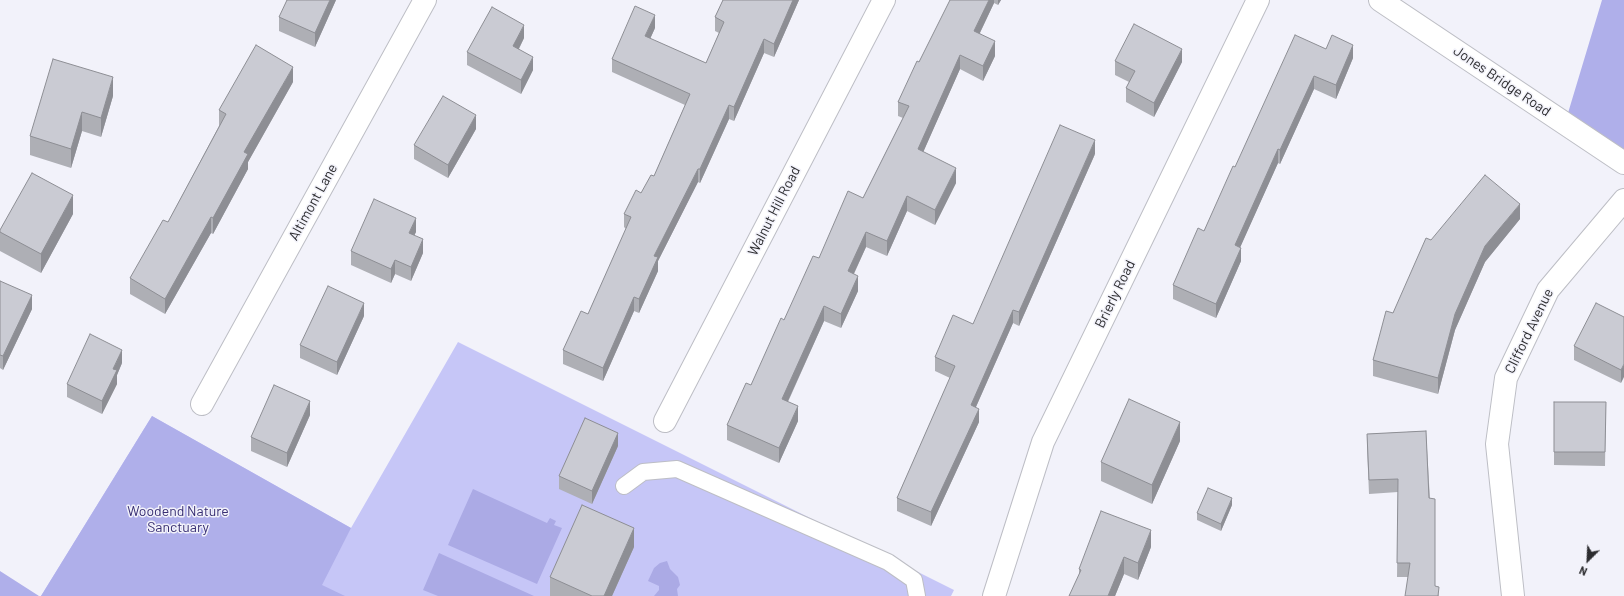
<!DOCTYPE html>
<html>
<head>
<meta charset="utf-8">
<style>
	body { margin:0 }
	#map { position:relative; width:1624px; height:596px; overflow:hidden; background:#f2f2fa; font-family:Barlow,sans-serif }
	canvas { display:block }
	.north { position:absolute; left:1568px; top:540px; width:40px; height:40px; -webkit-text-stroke:3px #f2f2fa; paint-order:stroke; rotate:204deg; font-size:11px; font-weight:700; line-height:16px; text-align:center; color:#2c2c2f }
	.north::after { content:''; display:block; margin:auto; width:14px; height:18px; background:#2c2c2f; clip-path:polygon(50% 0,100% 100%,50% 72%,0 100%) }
</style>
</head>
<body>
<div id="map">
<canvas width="1624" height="596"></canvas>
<div class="north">N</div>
</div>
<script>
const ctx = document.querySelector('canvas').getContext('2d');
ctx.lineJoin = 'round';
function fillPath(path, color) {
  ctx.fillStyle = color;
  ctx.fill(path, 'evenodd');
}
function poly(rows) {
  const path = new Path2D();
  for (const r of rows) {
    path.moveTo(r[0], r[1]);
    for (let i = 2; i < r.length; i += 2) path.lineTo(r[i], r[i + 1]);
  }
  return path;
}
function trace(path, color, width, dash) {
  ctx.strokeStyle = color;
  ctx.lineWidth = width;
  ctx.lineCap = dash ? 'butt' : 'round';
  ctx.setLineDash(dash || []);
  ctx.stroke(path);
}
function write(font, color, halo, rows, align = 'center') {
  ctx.font = font + ' Barlow,sans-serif';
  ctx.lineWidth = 3;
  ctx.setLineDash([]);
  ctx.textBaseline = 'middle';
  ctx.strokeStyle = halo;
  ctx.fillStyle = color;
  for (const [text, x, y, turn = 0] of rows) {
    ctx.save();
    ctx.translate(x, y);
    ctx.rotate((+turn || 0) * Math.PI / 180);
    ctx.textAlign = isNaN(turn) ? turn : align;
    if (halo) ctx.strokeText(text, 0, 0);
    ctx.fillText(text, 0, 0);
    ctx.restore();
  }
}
fillPath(poly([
	[458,342,954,590,951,596,41,596,152,416,351,528]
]), '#c6c6f7');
fillPath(poly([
	[1602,0,1624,0,1624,163,1565,123],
	[152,416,351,528,322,585,345,596,41,596],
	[0,571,39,596,0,596]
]), '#afafea');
fillPath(poly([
	[473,489,547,523,550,518,556,521,554,525,562,528,537,584,448,545],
	[439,553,534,596,438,596,423,590],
	[667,561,670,569,678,577,680,585,677,589,678,596,654,596,659,590,659,586,648,581,654,568,660,563]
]), '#abaae5');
const service = poly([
	[624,486,643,472,677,469,888,562,914,580,917,596]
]);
const minor = poly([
	[202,404,425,0],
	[665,421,884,0],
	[994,596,1043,442,1258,0],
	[1513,596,1497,444,1506,378,1548,290,1624,200]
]);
const secondary = poly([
	[1380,0,1624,163]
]);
trace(service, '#bdbec5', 18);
trace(minor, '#bdbec5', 24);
trace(secondary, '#bdbec5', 24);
trace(service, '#fff', 16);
trace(minor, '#fff', 22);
trace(secondary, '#fff', 22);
fillPath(poly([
	[336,0,315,47,279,31,279,17],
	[723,0,799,0,774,57,764,53,734,121,729,119,700,183,698,182,658,261,658,271,639,313,634,311,603,381,563,364,563,350,588,314,626,229,624,227,624,214,641,193,654,176,685,105,612,72,612,59,655,28,650,39,706,63,719,33,715,31,715,17],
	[956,0,1001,0,998,5,994,3,980,33,995,56,983,81,960,69,923,152,956,183,935,225,907,211,887,256,866,247,854,274,858,291,841,328,824,321,788,402,798,421,779,463,727,440,727,425,751,385,784,320,819,258,863,198,903,118,898,116,898,102,919,62],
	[524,38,519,49,533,70,521,94,467,65,467,52],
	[1326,49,1353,58,1336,99,1314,89,1280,164,1278,163,1240,247,1241,261,1216,318,1173,299,1173,285,1204,231,1235,167],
	[1115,61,1182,62,1154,117,1126,102,1126,88,1129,82,1115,75],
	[293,82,248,162,248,169,213,234,211,233,165,314,130,294,130,278,168,222,219,126,219,110],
	[113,96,101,137,82,131,71,168,30,155,30,136],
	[476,129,448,178,414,159,414,145],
	[1095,154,1019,326,1013,323,976,407,979,422,931,526,897,511,897,498,950,378,935,371,935,357,973,324],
	[73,214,41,273,0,251,0,230],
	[1520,219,1485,262,1455,330,1438,394,1373,376,1373,360,1393,313,1431,240],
	[416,232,414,235,423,253,411,281,395,274,391,283,351,265,351,251],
	[0,281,32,309,3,370,0,368],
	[364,316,337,375,300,358,300,345],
	[1624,317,1621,383,1574,360,1574,346],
	[122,363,117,375,117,384,102,414,67,397,67,384],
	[1554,402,1606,402,1605,466,1554,465],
	[310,415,287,467,251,451,251,437],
	[1426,431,1435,586,1439,596,1408,577,1397,577,1398,492,1369,494,1367,447,1367,434],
	[1180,441,1152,504,1101,481,1101,462],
	[618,446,592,504,559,489,559,476],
	[1232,505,1221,531,1197,520,1197,513],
	[634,547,612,596,550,596,550,577],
	[1151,547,1138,580,1124,574,1115,596,1069,596,1079,575,1079,569]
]), '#aeafb5');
fillPath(poly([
	[330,0,336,0,315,47,315,33],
	[793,0,799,0,774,57,774,44],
	[989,0,994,0,994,3,974,45,974,31],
	[998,0,1001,0,998,5],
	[655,15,655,28,645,50,645,36],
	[524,25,524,38,513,60,513,46],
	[764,39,764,53,734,121,734,107],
	[995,41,995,56,983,81,983,66],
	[1353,45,1353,58,1336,99,1336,85],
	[1182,49,1182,62,1154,117,1154,103],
	[960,55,960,69,918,164,918,149],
	[533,57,533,70,521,94,521,80],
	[293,67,293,82,248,162,248,169,213,234,213,218,244,152],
	[1314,76,1314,89,1280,164,1280,150],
	[113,77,113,96,101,137,101,118],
	[729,105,729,119,700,183,700,169],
	[82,112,82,131,71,168,71,149],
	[476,115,476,129,448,178,448,165],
	[1095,140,1095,154,1019,326,1019,312],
	[1278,149,1278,163,1235,259,1235,245],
	[956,168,956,183,935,225,935,210],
	[698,169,698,182,658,261,658,271,639,313,639,299,654,256],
	[73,195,73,214,41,273,41,254],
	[907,196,907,211,887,256,887,241],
	[1520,204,1520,219,1485,262,1455,330,1438,394,1438,378,1455,314,1485,246],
	[211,217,211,233,165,314,165,299],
	[416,218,416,232,409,247,409,233],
	[866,232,866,247,848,286,848,271],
	[423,239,423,253,411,281,411,267],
	[1241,248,1241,261,1216,318,1216,304],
	[395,260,395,274,391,283,391,269],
	[858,276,858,291,841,328,841,314],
	[32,295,32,309,3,370,3,356],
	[634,297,634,311,603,381,603,368],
	[364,303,364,316,337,375,337,362],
	[824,306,824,321,782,414,782,399],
	[1013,310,1013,323,971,418,971,405],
	[122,350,122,363,117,375,117,384,102,414,102,401,113,369],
	[1624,364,1624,377,1621,383,1621,370],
	[310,401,310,415,287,467,287,453],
	[798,406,798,421,779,463,779,448],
	[979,409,979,422,931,526,931,512],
	[1180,422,1180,441,1152,504,1152,485],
	[618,433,618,446,592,504,592,491],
	[1232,498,1232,505,1221,531,1221,524],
	[634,528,634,547,612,596,604,596],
	[1151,530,1151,547,1138,580,1138,563],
	[1124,557,1124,574,1115,596,1108,596]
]), '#8d8e94');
const building = poly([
	[287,0,330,0,315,33,279,17,287,0],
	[723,0,793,0,774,44,764,39,734,107,729,105,700,169,698,169,654,256,658,257,639,299,634,297,603,368,563,350,581,311,588,314,631,217,624,214,636,190,641,193,651,175,654,176,690,94,612,59,635,6,655,15,645,36,706,63,724,22,715,17,723,0],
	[950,0,989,0,974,31,995,41,983,66,960,55,918,149,956,168,935,210,907,196,887,241,866,232,848,271,858,276,841,314,824,306,782,399,798,406,779,448,727,425,746,383,751,385,781,318,784,320,813,256,819,258,848,191,863,198,909,106,898,102,917,61,919,62,950,0],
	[492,7,524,25,513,46,533,57,521,80,467,52,492,7],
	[1134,24,1182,49,1154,103,1126,88,1135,71,1115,61,1134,24],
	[1295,35,1326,49,1332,35,1353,45,1336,85,1314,76,1280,150,1278,149,1235,245,1241,248,1216,304,1173,285,1198,228,1204,231,1233,166,1235,167,1295,35],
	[256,45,293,67,244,152,248,154,213,218,211,217,165,299,130,278,163,220,168,222,226,114,219,110,256,45],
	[53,59,113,77,101,118,82,112,71,149,30,136,53,59],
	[443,96,476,115,448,165,414,145,443,96],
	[1060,125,1095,140,1019,312,1013,310,971,405,979,409,931,512,897,498,955,366,935,357,953,315,973,324,1060,125],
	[32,173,73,195,41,254,0,232,0,230,32,173],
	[1485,175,1520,204,1485,246,1455,314,1438,378,1373,360,1386,311,1393,313,1426,238,1431,240,1485,175],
	[374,199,416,218,409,233,423,239,411,267,395,260,391,269,351,251,374,199],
	[0,281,32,295,3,356,0,355,0,281],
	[328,286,364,303,337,362,300,345,328,286],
	[1596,303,1624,317,1624,364,1621,370,1574,346,1596,303],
	[90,334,122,350,113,369,117,370,102,401,67,384,90,334],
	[274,385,310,401,287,453,251,437,274,385],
	[1129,399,1180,422,1152,485,1101,462,1129,399],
	[1554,402,1606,402,1605,452,1554,452,1554,402],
	[585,418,618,433,592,491,559,476,585,418],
	[1426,431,1429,498,1435,499,1435,586,1439,587,1438,596,1405,596,1410,563,1397,563,1398,479,1369,480,1367,434,1426,431],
	[1208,488,1232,498,1221,524,1197,513,1208,488],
	[582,505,634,528,604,596,592,596,550,577,582,505],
	[1101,511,1151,530,1138,563,1124,557,1108,596,1069,596,1081,570,1079,569,1101,511]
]);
fillPath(building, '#cacbd3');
trace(building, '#8d8e94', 1);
write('14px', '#2c2c2f', '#f2f2fa', [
	["Jones Bridge Road",1502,81,34],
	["Altimont Lane",313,202,-61],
	["Walnut Hill Road",774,211,-63],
	["Brierly Road",1115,294,-64],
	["Clifford Avenue",1529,331,-64]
]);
write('14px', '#372e73', '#f2f2fa', [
	["Woodend Nature",178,511],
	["Sanctuary",178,527]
]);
</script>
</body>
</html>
